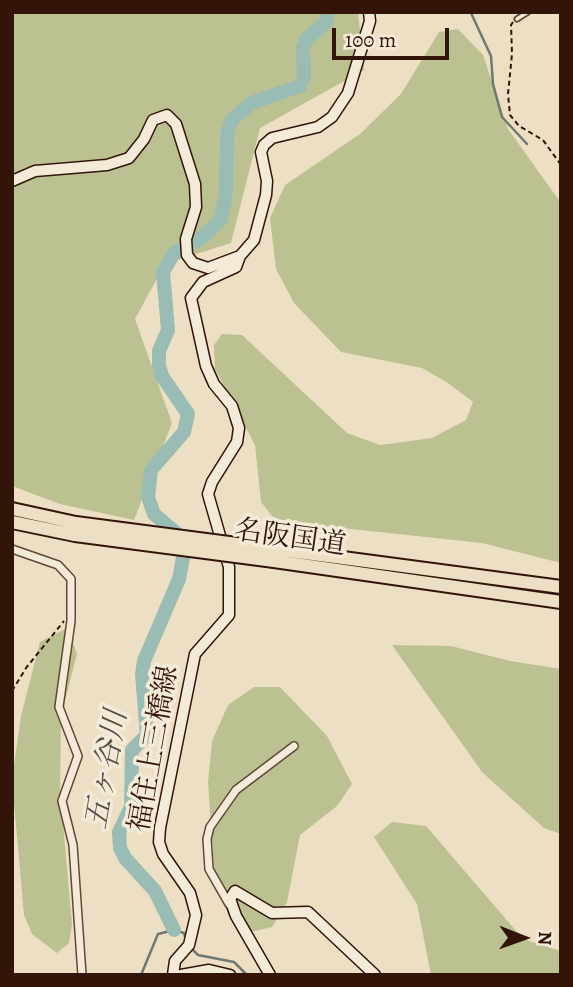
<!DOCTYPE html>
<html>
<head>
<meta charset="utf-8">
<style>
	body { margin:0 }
	#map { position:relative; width:573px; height:987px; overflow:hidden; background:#ecdfc3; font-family:Alegreya,serif }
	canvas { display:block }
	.frame { position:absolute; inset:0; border:14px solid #331409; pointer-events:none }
	.north { position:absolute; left:489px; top:903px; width:70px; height:70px; -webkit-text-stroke:5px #f3ead8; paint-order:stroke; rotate:91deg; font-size:19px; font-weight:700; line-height:28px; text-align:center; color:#331409 }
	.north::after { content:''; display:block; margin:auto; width:24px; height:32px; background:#331409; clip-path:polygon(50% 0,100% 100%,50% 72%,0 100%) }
	.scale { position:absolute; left:332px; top:28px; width:117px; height:32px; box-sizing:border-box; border:4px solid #331409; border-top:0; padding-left:9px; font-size:21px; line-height:24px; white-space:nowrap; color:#331409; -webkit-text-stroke:5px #f3ead8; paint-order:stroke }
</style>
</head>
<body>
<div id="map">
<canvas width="573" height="987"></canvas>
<div class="frame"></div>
<div class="north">N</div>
<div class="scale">100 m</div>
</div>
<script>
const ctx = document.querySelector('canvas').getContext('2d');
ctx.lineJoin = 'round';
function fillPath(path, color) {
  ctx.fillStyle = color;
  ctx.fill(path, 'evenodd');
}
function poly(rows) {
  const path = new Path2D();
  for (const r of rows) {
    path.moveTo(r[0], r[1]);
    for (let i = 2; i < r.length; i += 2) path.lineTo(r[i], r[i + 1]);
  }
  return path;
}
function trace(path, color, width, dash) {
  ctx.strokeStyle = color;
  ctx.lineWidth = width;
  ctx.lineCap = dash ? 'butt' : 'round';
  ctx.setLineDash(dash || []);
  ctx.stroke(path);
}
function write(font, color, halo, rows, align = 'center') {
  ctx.font = font + ' Alegreya,"Noto Serif JP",serif';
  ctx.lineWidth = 7;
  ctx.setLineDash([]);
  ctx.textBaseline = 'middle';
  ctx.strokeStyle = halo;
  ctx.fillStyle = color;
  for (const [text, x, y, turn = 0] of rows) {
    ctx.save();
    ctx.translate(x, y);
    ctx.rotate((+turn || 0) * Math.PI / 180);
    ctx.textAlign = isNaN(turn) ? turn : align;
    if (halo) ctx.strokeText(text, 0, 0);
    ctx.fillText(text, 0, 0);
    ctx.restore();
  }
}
fillPath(poly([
	[12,12,358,12,364,70,260,128,231,243,165,264,135,319,172,423,134,520,60,504,12,486],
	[458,29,483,55,508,129,561,203,561,563,482,543,276,521,261,502,255,445,215,369,214,345,222,334,242,335,347,433,380,445,432,438,466,420,473,402,448,383,422,368,341,352,294,303,276,269,270,218,285,185,360,134,401,94,439,32],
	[67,628,77,654,61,716,60,790,72,924,69,943,57,953,32,934,24,915,12,780,21,716,40,642],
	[392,645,451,646,510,661,561,669,561,834,544,828,482,772],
	[254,687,280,687,327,736,352,784,337,806,300,835,287,902,272,927,242,934,228,915,214,867,208,782,212,741,228,705],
	[392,822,426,826,523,939,561,951,561,975,431,975,417,904,374,837]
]), '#bcc191');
trace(poly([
	[471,13,491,56,493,84,502,117,527,144],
	[191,948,198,955,234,962,247,975],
	[141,975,158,934,174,930,184,933,185,937]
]), '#707970', 2.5);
trace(poly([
	[174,930,155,891,125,858,120,848,119,832,131,807,132,750,147,735,142,674,144,661,179,579,183,558,181,537,154,514,148,497,151,470,184,432,188,414,162,376,159,366,159,351,168,330,163,272,174,253,203,237,221,219,226,192,227,135,231,121,251,103,300,86,304,77,303,47,306,40,327,21,327,12]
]), '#99bcb5', 14);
const lane = poly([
	[517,19,528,12]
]);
const street = poly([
	[12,549,58,565,71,579,71,621,59,707,78,756,62,801,73,845,82,975],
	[229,904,209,869,207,839,210,827,236,790,294,746]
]);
const secondary = poly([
	[12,181,35,171,107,165,129,158,144,139,153,120,167,115,176,124,195,184,196,207,186,239,187,255,193,263,208,268,240,256],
	[173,975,175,961,189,945,196,915,190,893,163,854,159,842,160,828,195,654,229,615,229,567,208,494,212,482,237,442,239,428,232,406,214,384,206,366,191,298,203,282,236,267,240,256,254,240,266,195,267,181,261,152,264,145,272,138,318,127,332,117,348,93,370,21,369,12],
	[181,975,209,970,230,975],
	[270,975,236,916,230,899,235,891,272,913,308,912,375,975]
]);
const highway = poly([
	[12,509,76,523],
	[12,522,75,535],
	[275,549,561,587],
	[274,561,561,602]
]);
trace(lane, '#614738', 7);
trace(street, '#614738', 10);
trace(secondary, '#331409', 13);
trace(highway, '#331409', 16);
trace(poly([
	[513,22,511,25,512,54,508,94,510,115,519,126,543,140,561,165],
	[12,691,26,668,64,621]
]), '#331409', 2, [5, 3.5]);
trace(lane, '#f3ead8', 3.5);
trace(street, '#f3ead8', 7);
trace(secondary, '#f3ead8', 10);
trace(highway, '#ecdfc3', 12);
const highwayBridge = poly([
	[76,523,275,549],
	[75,535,274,561]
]);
trace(highwayBridge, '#331409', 16, []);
trace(highwayBridge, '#ecdfc3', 12);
write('28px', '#331409', '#f3ead8', [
	["名阪国道",290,539,8],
	["福住上三橋線",155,749,-80]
]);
write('italic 30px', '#574f45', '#f3ead8', [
	["五ヶ谷川",108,770,-80]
]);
</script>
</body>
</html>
